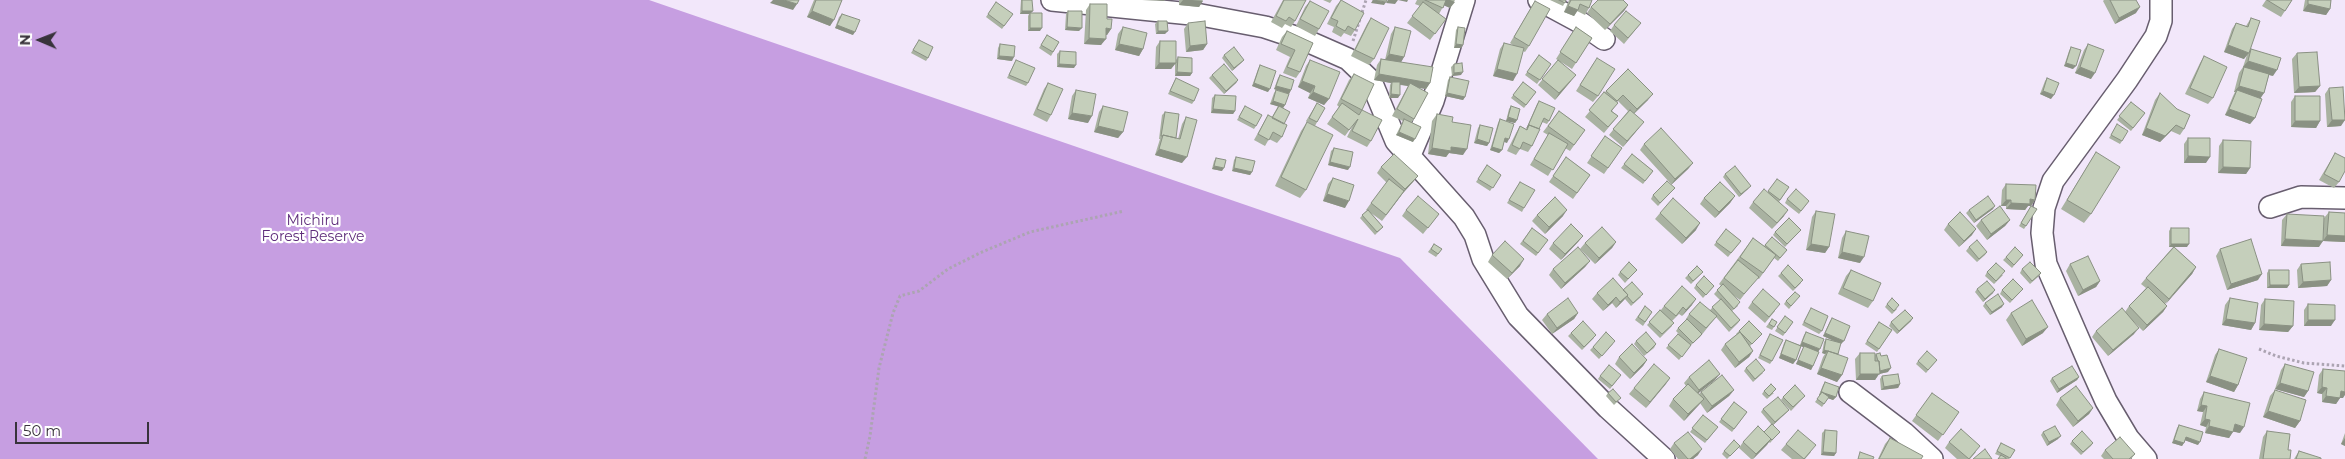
<!DOCTYPE html>
<html>
<head>
<meta charset="utf-8">
<style>
	body { margin:0 }
	#map { position:relative; width:2345px; height:459px; overflow:hidden; background:#f2e7fa; font-family:Montserrat,sans-serif }
	canvas { display:block }
	.north { position:absolute; left:15px; top:15px; width:50px; height:50px; -webkit-text-stroke:4px #fff; paint-order:stroke; rotate:271deg; font-size:14px; font-weight:700; line-height:20px; text-align:center; color:#38333b }
	.north::after { content:''; display:block; margin:auto; width:18px; height:22px; background:#38333b; clip-path:polygon(50% 0,100% 100%,50% 72%,0 100%) }
	.scale { position:absolute; left:15px; top:422px; width:134px; height:22px; box-sizing:border-box; border:2px solid #38333b; border-top:0; padding-left:6px; font-size:15px; line-height:18px; white-space:nowrap; color:#38333b; -webkit-text-stroke:4px #fff; paint-order:stroke }
</style>
</head>
<body>
<div id="map">
<canvas width="2345" height="459"></canvas>
<div class="north">N</div>
<div class="scale">50 m</div>
</div>
<script>
const ctx = document.querySelector('canvas').getContext('2d');
ctx.lineJoin = 'round';
function fillPath(path, color) {
  ctx.fillStyle = color;
  ctx.fill(path, 'evenodd');
}
function poly(rows) {
  const path = new Path2D();
  for (const r of rows) {
    path.moveTo(r[0], r[1]);
    for (let i = 2; i < r.length; i += 2) path.lineTo(r[i], r[i + 1]);
  }
  return path;
}
function trace(path, color, width, dash) {
  ctx.strokeStyle = color;
  ctx.lineWidth = width;
  ctx.lineCap = dash ? 'butt' : 'round';
  ctx.setLineDash(dash || []);
  ctx.stroke(path);
}
function write(font, color, halo, rows, align = 'center') {
  ctx.font = font + ' Montserrat,sans-serif';
  ctx.lineWidth = 4.5;
  ctx.setLineDash([]);
  ctx.textBaseline = 'middle';
  ctx.strokeStyle = halo;
  ctx.fillStyle = color;
  for (const [text, x, y, turn = 0] of rows) {
    ctx.save();
    ctx.translate(x, y);
    ctx.rotate((+turn || 0) * Math.PI / 180);
    ctx.textAlign = isNaN(turn) ? turn : align;
    if (halo) ctx.strokeText(text, 0, 0);
    ctx.fillText(text, 0, 0);
    ctx.restore();
  }
}
fillPath(poly([
	[0,0,649,0,1400,258,1598,459,0,459]
]), '#c69ee1');
const minor = poly([
	[1052,0,1201,15,1265,27,1307,41,1348,59,1371,81,1396,141,1464,217,1475,235,1483,259,1518,316,1608,408,1664,459],
	[1539,0,1578,21,1604,39],
	[1410,155,1433,101,1464,0],
	[2270,207,2301,197,2345,198],
	[1850,392,1904,433,1932,459],
	[2146,459,2128,438,2106,401,2092,370,2046,264,2042,233,2044,208,2053,181,2127,80,2156,36,2161,21,2161,0]
]);
trace(minor, '#685e6f', 24);
trace(poly([
	[1353,41,1366,0],
	[2259,349,2276,356,2304,363,2345,366],
	[865,459,870,436,879,368,893,313,900,296,919,291,948,269,982,252,1030,232,1124,211]
]), '#aca4b2', 3, [2.5, 2.5]);
trace(minor, '#fff', 21);
fillPath(poly([
	[814,0,842,0,830,26,807,17],
	[1021,0,1022,0,1031,13,1040,31,1028,31,1028,16,1029,14,1020,14],
	[1179,0,1203,0,1199,7,1179,5],
	[1283,0,1306,0,1295,21,1291,27,1285,24,1282,28,1271,22],
	[1323,0,1332,0,1330,3],
	[1341,0,1355,30,1351,36,1344,33,1341,37,1332,32,1334,27,1327,24,1336,6],
	[1417,0,1455,0,1450,8,1444,5,1439,14,1446,19,1430,40,1407,23,1420,6,1415,4],
	[1550,0,1566,0,1563,6],
	[1569,0,1592,0,1589,8,1585,15,1577,11,1574,16,1564,12],
	[2104,0,2136,0,2136,13,2115,24,2103,1],
	[2266,0,2292,0,2281,17,2262,6],
	[2305,0,2331,0,2330,9,2326,15,2303,11],
	[1310,1,1319,29,1315,36,1296,26,1305,7],
	[1535,1,1529,46,1525,52,1523,51,1513,81,1493,76,1500,49,1504,43,1514,46,1510,43],
	[996,2,1013,14,1002,29,986,17],
	[1090,4,1111,29,1107,35,1106,35,1101,45,1084,44,1086,10],
	[1628,5,1624,11,1605,30,1587,13,1591,7],
	[1068,11,1079,31,1065,30,1066,14],
	[842,14,853,35,835,28,839,17],
	[1371,18,1374,59,1369,65,1351,56,1367,24],
	[2251,18,2244,59,2224,52,2232,29,2236,23,2246,26],
	[1158,21,1165,34,1156,34,1155,24],
	[1188,23,1207,44,1203,50,1186,52,1184,29],
	[1641,23,1624,44,1610,31,1614,25],
	[1123,27,1143,49,1139,56,1115,50,1118,34],
	[1395,27,1404,57,1401,62,1430,83,1426,89,1419,88,1414,119,1411,123,1413,142,1396,135,1403,121,1392,116,1408,86,1400,85,1398,98,1389,98,1390,85,1391,83,1374,80,1377,65,1381,59,1385,60,1391,34],
	[1458,27,1463,45,1461,48,1454,48,1456,30],
	[1576,27,1592,38,1572,69,1561,62,1571,81,1555,100,1538,85,1558,60,1556,59],
	[1287,31,1313,43,1300,72,1296,78,1283,73,1290,57,1276,50,1282,37],
	[1047,35,1059,42,1051,56,1039,48],
	[919,40,928,58,926,61,911,53],
	[1160,41,1176,60,1178,57,1192,73,1190,76,1175,76,1175,63,1171,69,1155,69,1156,47],
	[1000,44,1012,61,997,59,998,48],
	[2088,44,2091,79,2075,73,2084,50],
	[2071,47,2073,69,2064,66,2069,51],
	[2251,49,2273,76,2269,75,2264,93,2260,98,2255,118,2250,124,2225,115,2233,96,2235,92,2234,92,2239,73,2243,67,2247,55],
	[1060,51,1074,68,1057,67,1057,54],
	[2297,53,2320,86,2315,92,2294,93,2292,59],
	[1224,55,1244,60,1241,63,1232,71,1222,58],
	[1539,55,1551,64,1537,84,1525,75],
	[2204,56,2213,98,2208,104,2185,94,2200,63],
	[1016,60,1028,83,1026,86,1007,78],
	[1310,60,1329,99,1324,105,1308,98,1310,93,1298,87,1306,66],
	[1454,64,1461,75,1452,76,1451,67],
	[1593,64,1598,96,1593,102,1576,91],
	[1260,65,1268,92,1252,86,1258,69],
	[1354,74,1362,110,1371,141,1367,147,1347,137,1353,125,1345,136,1327,124,1339,107,1337,105,1349,80],
	[1212,75,1238,80,1236,83,1224,94,1209,78],
	[1280,75,1291,90,1289,94,1274,89,1278,78],
	[1450,77,1465,97,1463,100,1445,96,1448,80],
	[1176,78,1194,101,1192,104,1168,94],
	[2047,78,2051,99,2040,94,2045,81],
	[1523,82,1536,92,1524,108,1511,98],
	[1048,83,1051,115,1047,122,1033,115,1044,89],
	[2329,88,2341,126,2327,127,2325,94],
	[1076,90,1088,123,1068,119,1072,96],
	[1276,90,1285,105,1283,108,1281,107,1284,124,1282,137,1277,143,1269,139,1265,146,1254,140,1264,122,1268,115,1272,117,1278,106,1270,104,1274,93],
	[1606,91,1648,100,1634,114,1639,128,1623,147,1609,135,1628,111,1618,101,1612,111,1618,116,1604,133,1585,117],
	[2160,93,2184,129,2180,135,2171,131,2160,142,2142,135,2155,100],
	[1215,95,1235,111,1233,114,1211,113,1212,98],
	[2295,96,2320,121,2316,128,2291,127,2291,102],
	[1539,101,1549,121,1547,124,1542,122,1532,146,1528,152,1520,149,1516,155,1507,151,1516,133,1520,126,1526,129,1537,104],
	[2131,102,2145,113,2131,131,2117,120],
	[1317,103,1317,122,1315,126,1306,121],
	[1103,106,1123,132,1118,138,1094,132,1099,112],
	[1245,106,1256,126,1254,129,1237,120],
	[1511,106,1517,120,1515,123,1506,121,1509,109],
	[1559,111,1585,130,1570,151,1565,148,1548,176,1530,165,1548,135,1543,132],
	[1165,112,1175,138,1178,139,1182,124,1186,117,1182,163,1155,155,1160,139,1159,139,1162,115],
	[1437,114,1452,122,1463,155,1449,153,1446,157,1428,154,1432,121],
	[1500,119,1507,143,1504,142,1502,150,1499,153,1490,150,1498,123],
	[1307,122,1306,190,1300,198,1275,186,1301,131],
	[1480,125,1489,143,1487,146,1474,143,1478,128],
	[2115,128,2122,141,2120,144,2109,138],
	[1605,136,1622,148,1604,174,1587,163],
	[2188,138,2206,163,2184,163,2184,144],
	[2223,140,2250,168,2246,174,2218,173,2219,146],
	[1644,144,1693,163,1688,169,1671,185,1672,191,1658,206,1651,199,1653,195,1671,184,1640,150],
	[1334,148,1348,170,1328,165,1331,151],
	[2096,152,2091,214,2084,223,2061,209],
	[2335,153,2339,182,2334,188,2319,180],
	[1632,154,1653,171,1643,184,1621,168],
	[1236,157,1252,172,1250,175,1232,171,1234,160],
	[1566,157,1590,175,1573,199,1549,182],
	[1216,158,1222,171,1212,169,1214,161],
	[1487,165,1501,175,1490,191,1476,182],
	[1381,167,1418,176,1413,182,1403,193,1382,221,1371,213,1383,227,1375,235,1360,218,1367,210,1366,210,1371,203,1387,183,1377,173],
	[1725,174,1748,189,1739,197,1723,177],
	[1333,178,1345,208,1323,201,1328,184],
	[1777,179,1789,187,1779,202,1784,216,1772,229,1749,208,1753,202,1768,192],
	[1520,182,1524,208,1522,212,1507,203],
	[2006,184,2035,200,2031,206,2028,206,2025,210,2006,209,2006,206,2001,206,2002,190],
	[1735,196,1730,203,1715,218,1700,204,1704,198],
	[1787,199,1809,201,1799,214,1785,203],
	[1993,209,1974,223,1966,213,1969,210],
	[2029,209,2026,226,2024,229,2019,226],
	[1406,210,1439,214,1423,234,1402,216],
	[1816,211,1829,247,1825,253,1806,250,1812,217],
	[2329,212,2345,213,2345,242,2323,241,2324,218],
	[1660,213,1696,230,1682,244,1655,219],
	[2287,214,2319,247,2281,246,2282,220],
	[1537,215,1563,216,1545,234,1532,221],
	[1981,220,2010,220,2005,226,1987,240,1976,226],
	[1948,224,1972,235,1959,247,1944,230],
	[1532,228,1548,240,1536,256,1520,244],
	[2171,228,2187,247,2174,247,2196,267,2192,274,2165,304,2167,306,2163,312,2143,331,2133,321,2134,334,2108,356,2092,337,2096,331,2125,312,2129,306,2146,288,2141,284,2146,278,2173,247,2169,247,2169,231],
	[1726,229,1741,241,1728,257,1714,245],
	[1801,230,1785,247,1773,235,1775,232],
	[1846,231,1860,263,1838,258,1842,238],
	[1583,236,1578,242,1561,260,1549,249,1553,243],
	[1772,237,1787,250,1778,261,1774,258,1759,279,1757,278,1740,300,1733,295,1738,306,1732,311,1740,320,1738,323,1729,332,1716,317,1700,337,1690,346,1679,360,1666,348,1679,334,1676,331,1678,328,1685,321,1689,314,1710,310,1720,300,1714,294,1721,286,1719,284,1753,238,1764,246],
	[1616,242,1612,248,1595,264,1580,249,1585,243],
	[1434,244,1442,249,1436,257,1428,252],
	[1969,247,1987,252,1985,255,1977,262,1966,251],
	[2220,249,2258,280,2227,290,2216,256],
	[1492,255,1520,266,1507,279,1488,262],
	[2023,255,2012,268,2003,260,2006,257],
	[1590,261,1585,267,1561,289,1549,275,1553,269],
	[2070,264,2100,281,2096,287,2078,296,2066,271],
	[2301,264,2331,280,2327,286,2298,288,2297,270],
	[2022,269,2041,273,2038,277,2030,284,2020,273],
	[1851,270,1873,301,1868,308,1838,294,1846,276],
	[2269,270,2289,285,2287,288,2267,288,2267,273],
	[1620,272,1634,273,1625,283,1618,275],
	[1703,272,1691,284,1685,278,1688,275],
	[1987,272,2003,275,1994,284,1985,276],
	[1781,273,1801,283,1793,291,1778,276],
	[1696,285,1714,286,1703,298,1694,288],
	[1977,289,1993,293,1983,302,1975,292],
	[2023,289,2010,303,2000,294,2002,290],
	[1623,290,1641,297,1631,306,1625,299,1616,308,1612,303,1603,311,1592,299,1597,293],
	[2230,298,2255,323,2251,330,2222,325,2225,305],
	[1797,299,1789,309,1784,304,1786,301],
	[2265,299,2293,326,2288,332,2259,330,2261,305],
	[1752,302,1775,311,1765,323,1748,308],
	[1985,303,2002,307,1990,315,1983,306],
	[1887,304,1897,309,1892,314,1885,307],
	[2308,304,2331,326,2304,326,2304,310],
	[1692,305,1682,316,1679,314,1672,321,1672,326,1660,338,1647,325,1661,310,1664,306],
	[1645,306,1652,312,1643,326,1635,320],
	[1811,308,1822,331,1819,334,1802,325],
	[1578,313,1574,319,1552,334,1542,320,1547,314],
	[2011,313,2043,333,2022,346,2006,320],
	[1785,316,1793,322,1783,336,1775,331],
	[1832,318,1841,344,1840,344,1838,355,1842,375,1837,382,1817,374,1823,357,1825,354,1822,353,1824,342,1826,339,1834,341,1823,336,1830,321],
	[1772,319,1777,322,1772,330,1766,327],
	[1911,321,1897,334,1889,326,1891,322],
	[1879,322,1892,330,1877,352,1865,344],
	[1739,331,1759,337,1750,346,1753,351,1749,357,1735,368,1721,350,1725,344,1737,334,1736,334],
	[1806,332,1818,352,1813,366,1811,370,1796,364,1804,347,1801,346,1796,360,1793,364,1779,358,1784,343,1786,340,1800,345,1804,335],
	[1571,333,1594,338,1582,350,1568,336],
	[1770,334,1772,361,1770,364,1758,358],
	[1636,341,1656,344,1654,348,1644,356,1634,344],
	[1613,344,1599,359,1590,350,1593,347],
	[2219,349,2238,385,2234,392,2206,382,2215,355],
	[1860,353,1875,355,1876,354,1881,356,1888,372,1879,374,1875,380,1856,380,1855,359],
	[1619,357,1647,360,1643,366,1630,379,1615,364],
	[1937,360,1926,373,1916,364,1918,361],
	[2285,364,2308,391,2304,397,2275,389,2281,370],
	[1746,368,1763,373,1753,382,1744,371],
	[2323,369,2343,398,2340,398,2336,404,2322,402,2322,394,2317,393,2319,375],
	[1621,375,1610,389,1598,379,1600,376],
	[1882,376,1900,384,1898,388,1881,390,1880,379],
	[1689,377,1715,380,1698,393,1699,394,1701,392,1734,390,1729,396,1707,413,1700,403,1684,421,1669,406,1673,399,1686,386,1684,383],
	[2079,377,2077,380,2057,393,2050,381,2052,378],
	[1670,378,1646,408,1629,394,1634,388],
	[1825,382,1836,397,1833,400,1828,398,1822,407,1815,402,1820,395,1819,395,1823,385],
	[2275,390,2300,421,2295,428,2263,417,2270,396],
	[1764,391,1774,393,1767,399,1762,394],
	[2204,392,2240,433,2233,431,2229,438,2205,433,2206,427,2200,425,2203,412,2197,411,2200,399],
	[1608,393,1618,401,1614,405,1606,396],
	[1932,393,1959,412,1938,441,1912,421],
	[1805,396,1791,411,1781,400,1783,397],
	[2060,398,2093,408,2089,414,2073,427,2056,405],
	[1734,402,1747,412,1732,432,1719,422],
	[1763,409,1789,410,1786,413,1773,425,1777,435,1770,443,1769,442,1753,459,1751,459,1739,448,1743,442,1764,432,1771,424,1761,412],
	[1703,415,1718,427,1705,443,1690,432],
	[2179,425,2198,445,2185,440,2182,446,2172,443,2177,428],
	[1825,430,1836,453,1834,456,1821,455,1822,433],
	[2267,431,2288,450,2290,459,2259,459,2263,437],
	[2043,432,2058,439,2047,446,2041,435],
	[2345,433,2345,446,2341,444],
	[1890,438,1921,459,1878,459,1885,444],
	[2072,441,2093,443,2091,446,2081,455,2070,444],
	[1949,442,1976,452,1970,459,1957,459,1945,448],
	[1674,443,1698,455,1693,459,1678,459,1670,449],
	[2001,443,2015,450,2009,459,1998,459,2000,456,1995,454],
	[1786,444,1811,452,1805,459,1792,459,1781,450],
	[1740,446,1727,459,1722,454,1724,451],
	[2105,450,2135,454,2131,459,2104,459,2101,456],
	[2299,451,2321,459,2294,459]
]), '#a9b2a1');
fillPath(poly([
	[773,0,784,0,797,4,793,10,770,3],
	[1142,0,1165,0,1164,1],
	[1183,0,1192,0,1203,1,1199,7,1179,5],
	[1373,0,1386,2,1384,5,1371,3],
	[1388,0,1408,0,1407,2,1398,0,1395,4,1386,3],
	[1446,0,1450,0,1455,2,1450,8,1443,5],
	[2308,4,2330,9,2326,15,2303,11],
	[1628,5,1624,11,1605,30,1610,24],
	[1568,6,1578,10,1574,16,1564,12],
	[2140,7,2136,13,2115,24,2119,18],
	[812,11,834,20,830,26,807,17],
	[1022,11,1033,11,1030,14,1030,13,1029,14,1020,14],
	[837,25,855,32,853,35,835,28],
	[1067,27,1082,28,1079,31,1065,30],
	[1030,28,1042,28,1040,31,1028,31],
	[1106,28,1111,29,1107,35,1102,35],
	[1158,31,1168,31,1165,34,1156,34],
	[1089,38,1106,39,1101,45,1084,44],
	[1119,44,1143,49,1139,56,1115,50],
	[1207,44,1203,50,1186,52,1190,46],
	[1456,44,1463,45,1461,48,1454,48],
	[2228,45,2249,53,2244,59,2224,52],
	[1389,54,1404,57,1400,64,1385,60],
	[999,56,1014,57,1012,61,997,59],
	[1244,60,1241,63,1232,71,1234,68],
	[2248,61,2277,70,2273,76,2243,67],
	[1159,63,1176,63,1171,69,1155,69],
	[2066,63,2076,66,2073,69,2064,66],
	[1059,64,1076,65,1074,68,1057,67],
	[2080,67,2095,73,2091,79,2075,73],
	[1497,69,1517,74,1513,81,1493,76],
	[1177,72,1192,73,1190,76,1175,76],
	[1463,72,1461,75,1452,76,1454,73],
	[1379,74,1430,83,1426,89,1409,86,1410,83,1408,86,1392,83,1392,82,1391,83,1374,80],
	[1576,75,1571,81,1555,100,1559,93],
	[1238,80,1236,83,1224,94,1226,91],
	[1302,81,1315,86,1310,93,1298,87],
	[1254,83,1270,89,1268,92,1252,86],
	[1276,86,1291,90,1289,94,1274,89],
	[2239,86,2264,93,2260,99,2237,90,2235,92,2234,92],
	[2320,86,2315,92,2294,93,2299,87],
	[2043,91,2054,95,2051,99,2040,94],
	[1313,92,1329,99,1324,105,1308,98],
	[1447,93,1465,97,1463,100,1445,96],
	[1391,94,1400,95,1398,98,1389,98],
	[1653,94,1648,100,1632,115,1637,109],
	[1273,101,1285,105,1283,108,1270,104],
	[1213,109,1235,111,1233,114,1211,113],
	[2229,109,2255,118,2250,124,2225,115],
	[1072,113,1092,116,1088,123,1068,119],
	[1508,117,1517,120,1515,123,1506,121],
	[2332,120,2345,120,2341,126,2327,127],
	[2295,121,2320,121,2316,128,2291,127],
	[1644,122,1639,128,1623,147,1627,141],
	[2176,125,2171,131,2160,142,2142,135,2146,128],
	[1098,126,1123,132,1118,138,1094,132],
	[1399,132,1415,139,1413,142,1396,135],
	[1505,138,1509,139,1507,143,1503,141],
	[1477,139,1489,143,1487,146,1474,143],
	[1451,147,1467,149,1463,155,1449,153,1446,157,1428,154,1432,148],
	[1492,147,1502,150,1499,153,1490,150],
	[1159,149,1187,157,1182,163,1155,155],
	[2188,156,2210,157,2206,163,2184,163],
	[1330,162,1350,167,1348,170,1328,165],
	[1693,163,1688,169,1671,185,1675,179],
	[1214,166,1224,168,1222,171,1212,169],
	[2223,167,2250,168,2246,174,2218,173],
	[1234,168,1252,172,1250,175,1232,171],
	[1418,176,1413,182,1403,193,1382,221,1405,189],
	[1751,186,1748,189,1739,197,1741,194],
	[1327,194,1349,201,1345,208,1323,201],
	[1735,196,1730,203,1715,218,1719,212],
	[2030,199,2035,200,2031,206,2028,206,2025,210,2006,209,2011,203],
	[2006,200,2011,200,2006,206,2001,206],
	[1995,206,1993,209,1974,223,1976,220],
	[1567,210,1563,216,1545,234,1549,227],
	[1788,210,1784,216,1772,229,1777,223],
	[2010,220,2005,226,1987,240,1991,234],
	[1700,223,1696,230,1682,244,1686,238],
	[1976,229,1972,235,1959,247,1964,241],
	[2327,235,2345,236,2345,242,2323,241],
	[1583,236,1578,242,1561,260,1565,254],
	[2285,239,2323,241,2319,247,2281,246],
	[1616,242,1612,248,1595,264,1599,258],
	[1811,244,1829,247,1825,253,1806,250],
	[2171,244,2189,244,2187,247,2169,247],
	[1842,252,1864,257,1860,263,1838,258],
	[1524,259,1520,266,1507,279,1512,273],
	[1590,261,1585,267,1561,289,1565,283],
	[2196,267,2192,274,2165,305,2169,299],
	[2262,274,2258,280,2227,290,2231,284],
	[2331,280,2327,286,2298,288,2303,282],
	[2100,281,2096,287,2078,296,2083,290],
	[2270,285,2289,285,2287,288,2267,288],
	[1995,290,1993,293,1983,302,1985,299],
	[1628,295,1623,301,1616,308,1620,302],
	[1616,297,1612,303,1603,311,1608,305],
	[1696,299,1692,305,1682,316,1686,310],
	[2004,304,2002,307,1990,315,1992,312],
	[2167,306,2163,312,2143,331,2147,325],
	[1578,313,1574,319,1552,334,1557,328],
	[1913,318,1911,321,1897,334,1899,331],
	[2226,319,2255,323,2251,330,2222,325],
	[2308,320,2335,320,2331,326,2304,326],
	[2264,324,2293,326,2288,332,2259,330],
	[2048,327,2043,333,2022,346,2026,339],
	[2139,328,2134,334,2108,356,2113,350],
	[1825,333,1844,341,1841,344,1823,336],
	[1802,342,1820,349,1818,352,1800,346],
	[1824,350,1828,351,1825,354,1822,353],
	[1753,351,1749,357,1735,368,1739,362],
	[1781,354,1796,360,1793,364,1779,358],
	[1647,360,1643,366,1630,379,1634,373],
	[1798,360,1813,366,1811,370,1796,364],
	[1821,368,1842,375,1837,382,1817,374],
	[1891,368,1888,372,1879,374,1875,380,1856,380,1860,374,1879,374,1880,371],
	[1720,374,1715,380,1695,396,1699,390],
	[2210,376,2238,385,2234,392,2206,382],
	[2079,377,2077,380,2057,393,2059,389],
	[1670,378,1666,384,1646,408,1650,402],
	[2280,383,2308,391,2304,397,2275,389],
	[1900,384,1898,388,1881,390,1884,387],
	[2322,387,2327,388,2322,394,2317,393],
	[1734,390,1729,396,1707,413,1712,406],
	[2341,391,2345,392,2345,395,2343,398,2340,398,2336,404,2322,402,2326,396],
	[1821,392,1836,397,1833,400,1819,395],
	[1704,399,1699,405,1684,421,1688,414],
	[2201,405,2207,406,2203,412,2197,411],
	[2093,408,2089,414,2073,427,2078,421],
	[1789,410,1786,413,1772,426,1775,422],
	[2268,411,2300,421,2295,428,2263,417],
	[2205,419,2210,420,2206,427,2200,425],
	[2235,424,2244,427,2240,433,2230,431],
	[2209,426,2233,432,2229,438,2205,433],
	[2061,436,2058,439,2047,446,2049,442],
	[2186,437,2200,442,2198,445,2184,440],
	[2345,438,2345,446,2341,444],
	[1771,439,1767,445,1753,459,1756,454],
	[2174,440,2184,443,2182,446,2172,443],
	[1702,449,1698,455,1693,459,1690,459],
	[1823,452,1836,453,1834,456,1821,455]
]), '#8a9183');
const building = poly([
	[784,0,799,0,797,4,784,0],
	[816,0,842,0,834,20,812,11,816,0],
	[1022,0,1032,0,1033,11,1022,11,1022,0],
	[1284,0,1306,0,1295,21,1289,17,1286,21,1276,16,1284,0],
	[1341,0,1364,13,1355,30,1348,26,1345,31,1336,26,1338,21,1331,18,1341,0],
	[1373,0,1387,0,1386,2,1373,0],
	[1425,0,1446,0,1443,8,1425,0],
	[1559,0,1566,0,1565,3,1559,0],
	[1571,0,1592,0,1589,8,1580,4,1578,10,1568,6,1571,0],
	[1598,0,1623,0,1628,5,1610,24,1591,7,1598,0],
	[2110,0,2136,0,2140,7,2119,18,2110,0],
	[2267,0,2292,0,2285,11,2267,0],
	[2308,0,2331,0,2330,9,2308,4,2308,0],
	[1310,1,1329,11,1319,29,1300,19,1310,1],
	[1535,1,1550,9,1529,46,1514,37,1535,1],
	[996,2,1013,14,1004,26,988,14,996,2],
	[1423,2,1446,19,1435,34,1412,16,1423,2],
	[1090,4,1107,4,1107,19,1112,19,1111,29,1106,28,1106,39,1089,38,1090,4],
	[1068,11,1082,11,1082,28,1067,27,1068,11],
	[1626,11,1641,23,1628,38,1614,25,1626,11],
	[1030,13,1042,13,1042,28,1030,28,1030,13],
	[842,14,860,20,855,32,837,25,842,14],
	[1371,18,1389,28,1374,59,1355,50,1371,18],
	[2251,18,2260,21,2249,53,2228,45,2236,23,2248,27,2251,18],
	[1158,21,1167,21,1168,31,1158,31,1158,21],
	[1205,21,1207,44,1190,46,1188,23,1205,21],
	[1123,27,1147,33,1143,49,1119,44,1123,27],
	[1395,27,1411,31,1404,57,1389,54,1395,27],
	[1458,27,1465,28,1463,45,1456,44,1458,27],
	[1576,27,1592,38,1576,63,1560,52,1576,27],
	[1287,31,1313,43,1300,72,1287,67,1295,50,1281,44,1287,31],
	[1047,35,1059,42,1053,52,1041,45,1047,35],
	[919,40,933,47,928,58,913,50,919,40],
	[1160,41,1176,41,1176,63,1159,63,1160,41],
	[1504,43,1524,48,1517,74,1497,69,1504,43],
	[1000,44,1015,46,1014,57,999,56,1000,44],
	[2088,44,2104,50,2095,73,2080,67,2088,44],
	[1234,47,1244,60,1234,68,1224,55,1234,47],
	[2071,47,2081,50,2076,66,2066,63,2071,47],
	[2251,49,2281,58,2277,70,2248,61,2251,49],
	[1060,51,1076,52,1076,65,1059,64,1060,51],
	[2317,52,2320,86,2299,87,2297,53,2317,52],
	[1539,55,1551,64,1540,80,1527,72,1539,55],
	[2204,56,2227,67,2213,98,2190,88,2204,56],
	[1178,57,1192,58,1192,73,1177,72,1178,57],
	[1597,58,1615,69,1598,96,1580,85,1597,58],
	[1381,59,1433,67,1430,83,1379,74,1381,59],
	[1016,60,1035,68,1028,83,1009,75,1016,60],
	[1310,60,1340,72,1329,99,1313,92,1315,86,1302,81,1310,60],
	[1558,60,1576,75,1559,93,1542,79,1558,60],
	[1462,63,1463,72,1454,73,1454,64,1462,63],
	[1224,64,1238,80,1226,91,1212,75,1224,64],
	[1260,65,1276,71,1270,89,1254,83,1260,65],
	[2244,67,2269,74,2264,93,2239,86,2244,67],
	[1628,69,1653,94,1637,109,1623,95,1617,101,1606,91,1628,69],
	[1354,74,1374,84,1362,110,1382,120,1371,141,1352,131,1358,119,1349,130,1332,117,1342,103,1359,115,1362,110,1341,99,1354,74],
	[1280,75,1294,80,1291,90,1276,86,1280,75],
	[1450,77,1469,81,1465,97,1447,93,1450,77],
	[1176,78,1199,89,1194,101,1170,91,1176,78],
	[2047,78,2059,83,2054,95,2043,91,2047,78],
	[1392,82,1400,82,1400,95,1391,94,1392,82],
	[1523,82,1536,92,1526,105,1513,95,1523,82],
	[1048,83,1063,89,1051,115,1037,109,1048,83],
	[1410,83,1428,93,1414,119,1397,109,1410,83],
	[2343,87,2345,120,2332,120,2329,88,2343,87],
	[1076,90,1096,94,1092,116,1072,113,1076,90],
	[1276,90,1289,94,1285,105,1273,101,1276,90],
	[2237,90,2262,99,2255,118,2229,109,2237,90],
	[1604,92,1618,103,1611,111,1618,116,1608,127,1589,110,1604,92],
	[2160,93,2177,109,2190,115,2184,129,2176,125,2165,136,2146,128,2160,93],
	[1215,95,1236,96,1235,111,1213,109,1215,95],
	[2295,96,2320,96,2320,121,2295,121,2295,96],
	[1539,101,1555,108,1549,121,1544,118,1539,129,1529,125,1527,128,1539,101],
	[2131,102,2145,113,2133,128,2119,116,2131,102],
	[1317,103,1325,108,1317,122,1309,118,1317,103],
	[1103,106,1128,112,1123,132,1098,126,1103,106],
	[1245,106,1262,115,1256,126,1239,117,1245,106],
	[1279,106,1290,112,1284,124,1272,118,1279,106],
	[1511,106,1520,109,1517,120,1508,117,1511,106],
	[1630,110,1644,122,1627,141,1613,129,1630,110],
	[1559,111,1585,130,1574,145,1548,126,1559,111],
	[1165,112,1179,114,1176,138,1163,135,1163,136,1161,136,1165,112],
	[1437,114,1453,117,1452,122,1471,125,1467,149,1451,147,1451,151,1432,148,1437,114],
	[1268,115,1287,125,1282,137,1273,132,1269,140,1258,134,1268,115],
	[1186,117,1197,120,1187,157,1159,149,1163,135,1180,139,1186,117],
	[1404,119,1421,127,1415,139,1399,132,1404,119],
	[1500,119,1514,124,1509,139,1505,138,1502,150,1492,147,1500,119],
	[1307,122,1333,135,1306,190,1281,177,1307,122],
	[2117,124,2128,131,2122,141,2111,135,2117,124],
	[1480,125,1493,128,1489,143,1477,139,1480,125],
	[1529,125,1540,129,1532,146,1523,142,1520,149,1512,145,1520,126,1527,130,1529,125],
	[1661,128,1693,163,1675,179,1644,144,1661,128],
	[1549,133,1568,144,1553,170,1534,159,1549,133],
	[1605,136,1622,148,1608,168,1591,156,1605,136],
	[2188,138,2210,138,2210,157,2188,156,2188,138],
	[2223,140,2251,141,2250,168,2223,167,2223,140],
	[1334,148,1353,152,1350,167,1330,162,1334,148],
	[2096,152,2120,167,2091,214,2067,200,2096,152],
	[2335,153,2345,158,2345,171,2339,182,2324,174,2335,153],
	[1394,154,1418,176,1405,189,1381,167,1394,154],
	[1632,154,1653,171,1645,181,1624,164,1632,154],
	[1236,157,1255,161,1252,172,1234,168,1236,157],
	[1566,157,1590,175,1577,193,1553,176,1566,157],
	[1216,158,1226,160,1224,168,1214,166,1216,158],
	[1487,165,1501,175,1493,188,1478,179,1487,165],
	[1735,166,1751,186,1741,194,1725,174,1735,166],
	[1333,178,1354,185,1349,201,1327,194,1333,178],
	[1389,179,1404,191,1386,215,1371,203,1389,179],
	[1777,179,1789,187,1780,200,1768,191,1777,179],
	[1667,181,1675,188,1660,203,1653,195,1667,181],
	[1520,182,1535,190,1524,208,1509,200,1520,182],
	[1720,182,1735,196,1719,212,1704,198,1720,182],
	[2006,184,2036,185,2035,200,2030,199,2030,204,2011,203,2011,200,2006,200,2006,184],
	[1764,189,1788,210,1777,223,1753,202,1764,189],
	[1796,189,1809,201,1801,211,1787,199,1796,189],
	[1418,196,1439,214,1428,228,1406,210,1418,196],
	[1988,196,1995,206,1976,220,1969,210,1988,196],
	[1555,197,1567,210,1549,227,1537,215,1555,197],
	[1673,198,1700,223,1686,238,1660,213,1673,198],
	[2000,206,2010,220,1991,234,1981,220,2000,206],
	[2031,206,2037,209,2026,226,2021,223,2031,206],
	[1368,210,1383,227,1377,232,1362,215,1368,210],
	[1816,211,1835,214,1829,247,1811,244,1816,211],
	[1960,212,1976,229,1964,241,1948,224,1960,212],
	[2329,212,2345,213,2345,236,2327,235,2329,212],
	[2287,214,2324,216,2323,241,2285,239,2287,214],
	[1789,218,1801,230,1787,244,1775,232,1789,218],
	[1571,224,1583,236,1565,254,1553,243,1571,224],
	[1602,227,1616,242,1599,258,1585,243,1602,227],
	[1532,228,1548,240,1538,253,1523,241,1532,228],
	[2171,228,2189,228,2189,244,2171,244,2171,228],
	[1726,229,1741,241,1731,253,1716,242,1726,229],
	[1846,231,1869,236,1864,257,1842,252,1846,231],
	[1772,237,1787,250,1780,258,1765,245,1772,237],
	[1753,238,1776,255,1763,273,1740,257,1753,238],
	[2251,239,2262,274,2231,284,2220,249,2251,239],
	[1977,240,1987,252,1979,259,1969,247,1977,240],
	[1505,241,1524,259,1512,273,1492,255,1505,241],
	[1434,244,1442,249,1438,254,1431,249,1434,244],
	[1578,247,1590,261,1565,283,1553,269,1578,247],
	[2015,247,2023,255,2014,265,2006,257,2015,247],
	[2174,247,2196,267,2169,299,2146,278,2174,247],
	[2088,256,2100,281,2083,290,2070,264,2088,256],
	[1738,260,1759,277,1744,294,1724,278,1738,260],
	[1629,262,1637,270,1628,279,1620,272,1629,262],
	[2030,262,2041,273,2032,281,2022,269,2030,262],
	[2330,262,2331,280,2303,282,2301,264,2330,262],
	[1996,263,2005,271,1996,281,1987,272,1996,263],
	[1788,265,1803,280,1795,288,1781,273,1788,265],
	[1697,266,1703,272,1693,281,1688,275,1697,266],
	[1851,270,1881,283,1873,301,1843,288,1851,270],
	[2269,270,2289,270,2289,285,2270,285,2269,270],
	[1704,276,1714,286,1706,295,1696,285,1704,276],
	[1613,278,1628,295,1620,302,1616,297,1608,305,1597,293,1613,278],
	[2013,279,2023,289,2012,300,2002,290,2013,279],
	[1987,281,1995,290,1985,299,1977,289,1987,281],
	[1632,282,1643,294,1633,303,1627,296,1628,295,1623,290,1632,282],
	[1723,284,1740,302,1734,309,1717,290,1723,284],
	[1682,286,1696,299,1686,310,1683,307,1676,316,1664,306,1682,286],
	[2148,287,2167,306,2147,325,2129,306,2148,287],
	[1763,289,1780,304,1769,317,1752,302,1763,289],
	[1795,292,1800,296,1791,306,1786,301,1795,292],
	[1998,294,2004,304,1992,312,1985,303,1998,294],
	[1568,298,1578,313,1557,328,1547,314,1568,298],
	[1892,298,1899,305,1894,311,1887,304,1892,298],
	[2230,298,2258,303,2255,323,2226,319,2230,298],
	[1721,299,1740,320,1731,328,1712,307,1721,299],
	[2265,299,2294,301,2293,326,2264,324,2265,299],
	[2032,300,2048,327,2026,339,2011,313,2032,300],
	[1700,302,1717,316,1706,328,1689,314,1700,302],
	[2308,304,2335,305,2335,320,2308,320,2308,304],
	[1645,306,1652,312,1645,322,1638,317,1645,306],
	[1811,308,1828,316,1822,331,1804,322,1811,308],
	[2122,308,2139,328,2113,350,2096,331,2122,308],
	[1660,310,1674,323,1662,334,1649,322,1660,310],
	[1905,310,1913,318,1899,331,1891,322,1905,310],
	[1785,316,1793,322,1785,333,1777,327,1785,316],
	[1832,318,1850,326,1844,341,1825,333,1832,318],
	[1687,319,1702,334,1693,343,1678,328,1687,319],
	[1772,319,1777,322,1774,327,1769,324,1772,319],
	[1583,321,1596,335,1584,347,1571,333,1583,321],
	[1749,321,1762,334,1752,344,1739,331,1749,321],
	[1879,322,1892,330,1879,349,1867,341,1879,322],
	[1606,332,1615,341,1602,356,1593,347,1606,332],
	[1646,332,1656,344,1647,353,1636,341,1646,332],
	[1740,332,1753,351,1739,362,1725,344,1740,332],
	[1806,332,1824,339,1820,349,1802,342,1806,332],
	[1678,334,1691,345,1682,357,1668,345,1678,334],
	[1770,334,1783,340,1772,361,1760,355,1770,334],
	[1826,339,1841,343,1838,354,1824,350,1826,339],
	[1786,340,1801,346,1796,360,1781,354,1786,340],
	[1632,344,1647,360,1634,373,1619,357,1632,344],
	[1804,346,1819,352,1813,366,1798,360,1804,346],
	[2219,349,2247,358,2238,385,2210,376,2219,349],
	[1828,351,1848,358,1842,375,1821,368,1828,351],
	[1927,351,1937,360,1928,370,1918,361,1927,351],
	[1860,353,1875,353,1875,361,1879,361,1880,374,1860,374,1860,353],
	[1880,353,1881,356,1887,355,1891,368,1880,371,1879,361,1878,361,1876,354,1880,353],
	[1756,359,1765,370,1755,379,1746,368,1756,359],
	[1709,360,1720,374,1699,390,1689,377,1709,360],
	[1654,364,1670,378,1650,402,1634,388,1654,364],
	[2285,364,2314,372,2308,391,2280,383,2285,364],
	[1609,365,1621,375,1612,386,1600,376,1609,365],
	[2072,366,2079,377,2059,389,2052,378,2072,366],
	[2323,369,2345,371,2345,392,2341,391,2340,398,2326,396,2327,388,2322,387,2323,369],
	[1898,374,1900,384,1884,387,1882,376,1898,374],
	[1722,375,1734,390,1712,406,1701,392,1722,375],
	[1825,382,1839,387,1836,397,1821,392,1825,382],
	[1688,384,1704,399,1688,414,1673,399,1688,384],
	[1771,384,1776,389,1769,396,1764,391,1771,384],
	[1795,385,1805,396,1793,407,1783,397,1795,385],
	[2076,386,2093,408,2078,421,2060,398,2076,386],
	[1613,389,1621,398,1616,402,1608,393,1613,389],
	[2275,390,2306,400,2300,421,2268,411,2275,390],
	[1822,392,1829,397,1824,404,1817,399,1822,392],
	[2204,392,2250,403,2244,427,2235,424,2233,432,2209,426,2210,420,2205,419,2207,406,2201,405,2204,392],
	[1932,393,1959,412,1943,435,1916,415,1932,393],
	[1778,397,1789,410,1775,422,1763,409,1778,397],
	[1734,402,1747,412,1734,429,1721,419,1734,402],
	[1703,415,1718,427,1707,440,1692,428,1703,415],
	[1772,424,1780,432,1772,440,1764,432,1772,424],
	[2179,425,2203,432,2200,442,2186,437,2184,443,2174,440,2179,425],
	[1758,426,1771,439,1756,454,1743,442,1758,426],
	[2055,426,2061,436,2049,442,2043,432,2055,426],
	[1961,429,1980,446,1969,459,1949,442,1961,429],
	[1798,430,1816,445,1804,459,1786,444,1798,430],
	[1825,430,1837,431,1836,453,1823,452,1825,430],
	[2082,431,2093,443,2083,452,2072,441,2082,431],
	[2267,431,2290,434,2288,450,2291,450,2290,459,2263,459,2267,431],
	[1688,432,1702,449,1690,459,1688,459,1674,443,1688,432],
	[2120,437,2135,454,2129,459,2113,459,2105,450,2120,437],
	[1890,438,1923,456,1921,459,1879,459,1890,438],
	[1734,440,1740,446,1730,456,1724,451,1734,440],
	[2001,443,2015,450,2010,458,1997,451,2001,443],
	[1985,449,1992,459,1973,459,1985,449],
	[2299,451,2321,458,2321,459,2296,459,2299,451],
	[1860,452,1874,457,1873,459,1858,459,1860,452],
	[2001,455,2006,458,2006,459,1998,459,2001,455]
]);
fillPath(building, '#c5cfbb');
trace(building, '#8a9183', 1);
write('14px', '#5e2c7a', '#fff', [
	["Michiru",313,221],
	["Forest Reserve",313,237]
]);
</script>
</body>
</html>
